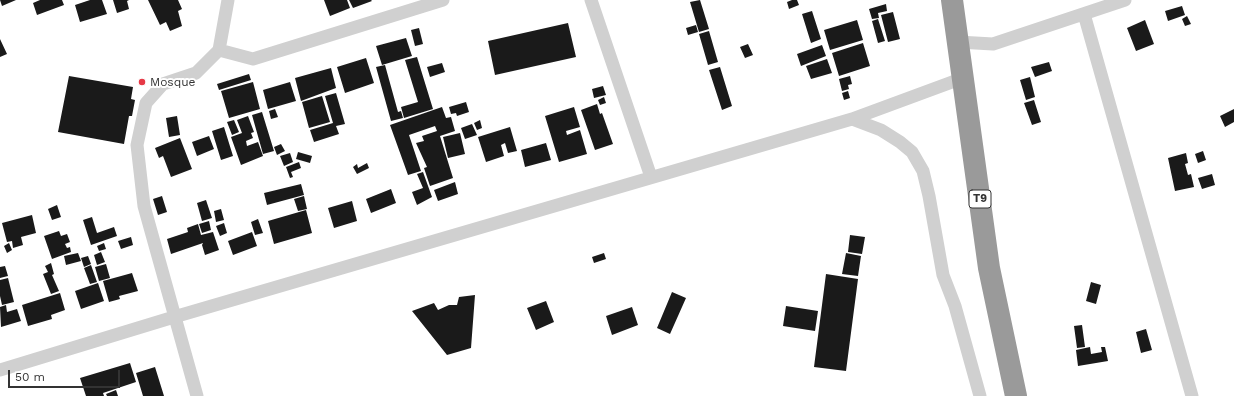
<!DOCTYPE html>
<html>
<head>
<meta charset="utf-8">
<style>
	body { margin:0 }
	#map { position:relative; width:1234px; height:396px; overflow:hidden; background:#fff; font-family:"Work Sans",sans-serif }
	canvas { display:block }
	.scale { position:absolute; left:8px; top:370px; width:112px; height:18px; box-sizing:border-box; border:2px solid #333; border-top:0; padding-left:5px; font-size:12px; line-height:14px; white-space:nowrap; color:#333; -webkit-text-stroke:3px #fff; paint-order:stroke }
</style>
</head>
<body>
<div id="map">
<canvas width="1234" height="396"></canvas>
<div class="scale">50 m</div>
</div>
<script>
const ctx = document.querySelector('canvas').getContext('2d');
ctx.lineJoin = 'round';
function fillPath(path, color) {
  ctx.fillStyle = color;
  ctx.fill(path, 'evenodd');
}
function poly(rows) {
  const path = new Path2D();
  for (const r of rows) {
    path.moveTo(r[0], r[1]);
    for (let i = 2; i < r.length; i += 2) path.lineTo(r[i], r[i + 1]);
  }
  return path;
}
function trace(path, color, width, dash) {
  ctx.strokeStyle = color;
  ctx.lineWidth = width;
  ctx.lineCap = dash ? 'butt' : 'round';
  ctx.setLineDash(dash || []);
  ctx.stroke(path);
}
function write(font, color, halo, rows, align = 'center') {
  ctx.font = font + ' "Work Sans",sans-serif';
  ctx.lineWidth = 4;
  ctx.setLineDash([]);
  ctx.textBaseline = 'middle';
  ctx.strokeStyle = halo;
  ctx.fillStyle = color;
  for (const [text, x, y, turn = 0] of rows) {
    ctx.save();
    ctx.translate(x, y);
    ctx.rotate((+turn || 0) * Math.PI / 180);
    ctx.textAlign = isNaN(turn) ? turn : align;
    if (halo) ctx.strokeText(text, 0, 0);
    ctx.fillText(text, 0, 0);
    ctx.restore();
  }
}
fillPath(poly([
	[0,0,16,0,2,6],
	[40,0,62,0,64,5,37,15,33,3],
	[90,0,102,0,107,14,80,22,75,5],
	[113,0,129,0,127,1,129,9,117,13],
	[148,0,178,0,182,9,178,11,182,26,170,31,166,22,160,25],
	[324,0,347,0,350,8,330,16],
	[349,0,371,0,372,1,353,8],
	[700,0,709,29,699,32,690,2],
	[792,0,797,0,799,5,789,9,787,2],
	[886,4,887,11,878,13,879,18,872,19,869,9],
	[1182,6,1185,15,1168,21,1165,11],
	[812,11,821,39,811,43,802,14],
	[893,12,900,39,888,42,881,15],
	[1187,16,1191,24,1185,26,1182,19],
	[878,19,885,41,878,43,872,21],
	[857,20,863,40,830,50,824,30],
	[1145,20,1154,44,1136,51,1127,28],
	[568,23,576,57,495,75,488,41],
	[696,25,698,32,688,35,686,28],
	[419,28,423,44,415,46,411,30],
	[709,31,718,62,708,65,699,34],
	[406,38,412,56,382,65,376,46],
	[0,39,7,54,0,57],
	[863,43,870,66,839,76,832,53],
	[748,44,753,55,745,58,740,47],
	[822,45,826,56,801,66,797,54],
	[417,57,433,109,404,118,401,107,418,102,405,60],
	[366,58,374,83,345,93,337,67],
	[827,59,832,73,811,79,806,66],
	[1049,62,1052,71,1035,77,1031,67],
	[442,63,445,72,430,77,427,67],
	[385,65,398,112,401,111,403,118,391,121,376,67],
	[720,67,732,106,722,110,709,70],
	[331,68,336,88,301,101,295,78],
	[249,74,251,80,219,90,217,84],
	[69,76,133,87,131,99,135,100,132,116,129,116,124,144,58,132],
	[850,76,852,84,848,85,849,89,842,91,839,79],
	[1030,77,1035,97,1026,100,1020,80],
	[253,82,260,109,229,118,221,91],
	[290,82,296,101,268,109,263,90],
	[603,86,606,95,594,98,592,89],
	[848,91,850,98,844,100,842,93],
	[336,93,345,124,336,126,339,134,314,142,310,130,333,123,325,96],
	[322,96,330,122,309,128,302,102],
	[604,97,606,103,600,105,598,100],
	[1034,100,1041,122,1032,125,1024,103],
	[466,102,469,112,457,116,456,113,451,114,449,107],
	[597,104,600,114,602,113,613,144,595,150,581,110],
	[442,107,446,118,451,117,455,131,440,136,453,178,430,186,424,168,427,167,416,143,424,141,422,136,437,131,435,126,409,135,421,171,408,175,390,125],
	[574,107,580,127,566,131,567,135,580,130,587,154,559,162,545,116],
	[275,109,278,117,271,119,269,111],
	[1234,109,1234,122,1225,127,1220,116],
	[262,112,274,151,263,154,252,115],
	[177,116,180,135,169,137,166,118],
	[248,116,254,132,251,133,253,138,246,141,247,146,258,142,263,156,241,165,231,137,242,133,237,120],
	[234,120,239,132,232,135,227,122],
	[480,120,482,128,477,130,474,123],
	[472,124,477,135,465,139,461,128],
	[224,127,233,156,221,160,212,131],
	[510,127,517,151,508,153,505,143,501,145,504,156,486,162,478,137],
	[460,133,465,154,448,158,443,137],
	[209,136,214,149,197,156,192,142],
	[180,138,192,169,171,177,163,156,159,158,155,148],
	[546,143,551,160,525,167,521,150],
	[281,144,285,151,277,155,274,147],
	[1203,151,1206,160,1198,163,1195,154],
	[298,152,312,156,310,163,296,159],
	[290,153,293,162,284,166,280,156],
	[1186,153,1188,163,1185,164,1188,175,1191,174,1194,187,1175,191,1168,158],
	[299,162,301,168,291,172,293,177,290,178,286,167],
	[367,163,369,168,357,174,353,167,357,164,358,168],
	[423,172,432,197,417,205,412,192,423,188,417,174],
	[1212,174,1215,185,1202,189,1198,178],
	[455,182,458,194,438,201,434,190],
	[301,184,304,195,267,205,264,193],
	[391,189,396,203,371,213,366,199],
	[162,196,167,212,158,215,153,199],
	[304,196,307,209,298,211,294,199],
	[206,200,212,218,202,221,197,203],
	[352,201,357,221,334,228,328,208],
	[57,205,61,217,52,220,48,209],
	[221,209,224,220,216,222,214,211],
	[306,210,312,233,274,244,268,221],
	[32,215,36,233,21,237,23,245,13,248,12,241,7,242,2,223],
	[92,217,97,233,114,227,117,236,91,245,83,220],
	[258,219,263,233,255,235,251,222],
	[209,221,211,230,202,233,199,224],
	[224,223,227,233,220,236,216,226],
	[198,224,201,235,213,232,219,250,205,255,202,245,203,243,171,254,167,239,188,232,187,228],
	[59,231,61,236,67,234,70,242,65,244,67,248,70,247,71,252,52,259,44,236],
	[252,232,257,246,233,255,228,241],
	[850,235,865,237,862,254,848,252],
	[131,237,133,245,121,249,118,241],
	[9,243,12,250,7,253,4,246],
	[104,243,106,249,99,251,97,246],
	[101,252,105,262,97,265,94,255],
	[78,253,81,261,66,265,64,256],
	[604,253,606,259,594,263,592,257],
	[846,253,861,256,858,276,842,274],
	[88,256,91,264,84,267,81,258],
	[51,263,54,274,52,275,59,291,51,294,43,274,48,272,45,266],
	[106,264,110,278,99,281,95,267],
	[91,265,97,282,90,284,84,268],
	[5,266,8,276,0,278,0,267],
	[132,273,138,291,119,296,120,299,109,302,103,281],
	[826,274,858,279,846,371,814,367],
	[8,278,14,302,2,305,0,296,0,280],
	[1091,282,1101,285,1096,304,1086,301],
	[98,283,104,301,81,309,75,291],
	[672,292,686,298,670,334,657,328],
	[60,293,65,310,51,315,52,319,28,326,22,305],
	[475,295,471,348,447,355,412,311,434,303,438,310,449,305,457,305,459,297],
	[546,301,554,322,536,330,527,308],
	[6,305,7,312,17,309,21,321,1,327,0,307],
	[786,306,818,311,815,331,783,326],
	[632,307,638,325,612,335,606,316],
	[1082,325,1085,347,1077,348,1074,326],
	[1146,329,1152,350,1141,353,1136,332],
	[1090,347,1091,354,1102,352,1101,347,1105,347,1108,361,1078,366,1076,350],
	[130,363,136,382,103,393,104,396,86,396,80,378],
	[155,367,164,396,143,396,136,373],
	[116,390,118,396,107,396,106,394]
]), '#1a1a1a');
trace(poly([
	[591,0,651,177],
	[1084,14,1192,396],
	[958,42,993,44,1125,0],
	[219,50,253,59,443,0],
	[852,119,881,130,900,142,912,152,923,171,929,196,943,275,955,306,980,396],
	[0,370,174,317,852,119,963,78],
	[197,396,144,206,137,145,146,103,163,84,196,73,219,50,228,0]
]), '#d0d0d0', 13);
trace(poly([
	[952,0,989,268,1016,396]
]), '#9a9a9a', 22);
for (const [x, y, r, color] of [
	[142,82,4,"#e63946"]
]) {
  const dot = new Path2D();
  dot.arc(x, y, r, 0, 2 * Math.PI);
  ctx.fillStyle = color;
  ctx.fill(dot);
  trace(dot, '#fff', 1.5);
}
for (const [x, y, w] of [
	[980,199,22]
]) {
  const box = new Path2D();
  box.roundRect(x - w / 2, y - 9, w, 18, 3);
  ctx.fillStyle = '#fff';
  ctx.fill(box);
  trace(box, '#333', 1);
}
write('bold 11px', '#333', null, [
	["T9",980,199]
]);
write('12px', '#333', '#fff', [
	["Mosque",150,82]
], 'left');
</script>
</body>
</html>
